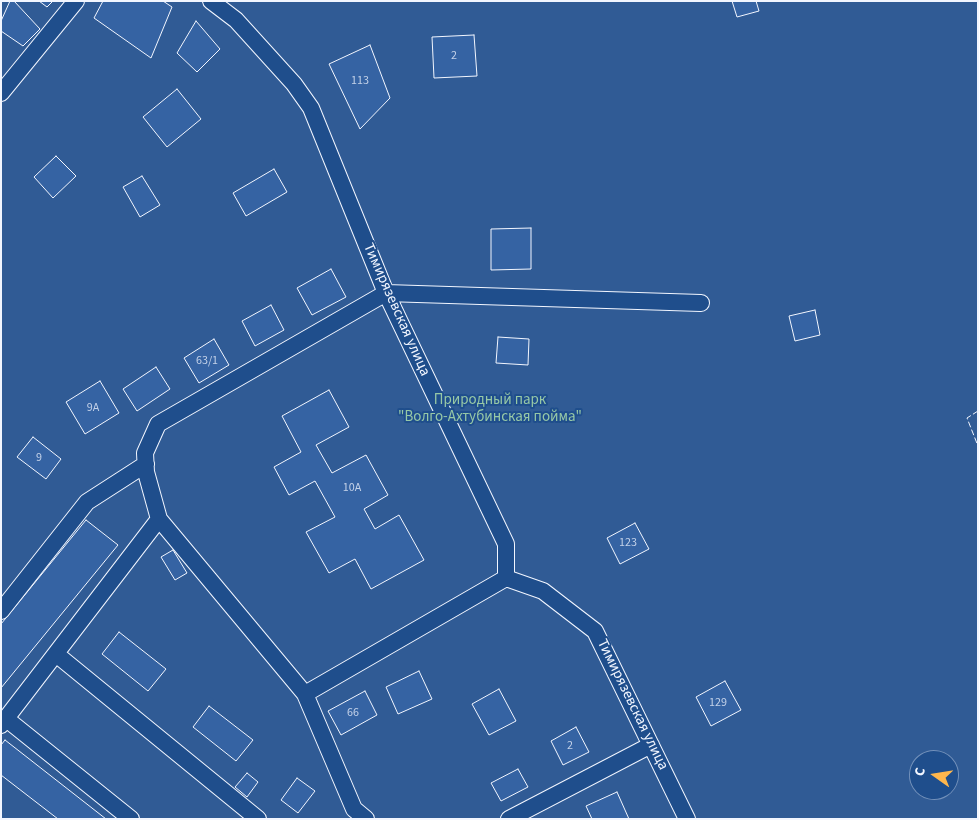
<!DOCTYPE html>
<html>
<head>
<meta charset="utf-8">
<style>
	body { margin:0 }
	#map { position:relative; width:979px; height:820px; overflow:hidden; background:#1f4e8c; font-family:"Source Sans 3",sans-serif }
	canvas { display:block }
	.frame { position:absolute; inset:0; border:2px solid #f2f6ff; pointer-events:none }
	.north { position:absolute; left:909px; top:750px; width:50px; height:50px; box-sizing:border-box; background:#1f4e8c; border:1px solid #7391ba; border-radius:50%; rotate:283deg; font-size:14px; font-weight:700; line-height:20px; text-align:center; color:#f2f6ff }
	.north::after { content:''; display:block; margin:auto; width:18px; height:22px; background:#ffb74d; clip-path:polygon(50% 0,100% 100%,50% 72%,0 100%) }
</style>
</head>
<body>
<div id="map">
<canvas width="979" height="820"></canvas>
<div class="frame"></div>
<div class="north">С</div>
</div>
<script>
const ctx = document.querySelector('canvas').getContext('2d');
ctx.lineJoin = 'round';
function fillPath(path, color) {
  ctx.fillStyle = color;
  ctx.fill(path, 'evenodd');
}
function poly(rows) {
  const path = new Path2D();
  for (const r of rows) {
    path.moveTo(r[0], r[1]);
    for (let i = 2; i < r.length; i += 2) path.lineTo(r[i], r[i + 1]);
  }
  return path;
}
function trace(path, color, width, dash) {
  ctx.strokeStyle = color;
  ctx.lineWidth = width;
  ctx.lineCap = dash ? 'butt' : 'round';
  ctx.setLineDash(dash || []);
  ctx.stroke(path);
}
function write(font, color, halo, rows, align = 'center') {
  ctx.font = font + ' "Source Sans 3",sans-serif';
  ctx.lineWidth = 4;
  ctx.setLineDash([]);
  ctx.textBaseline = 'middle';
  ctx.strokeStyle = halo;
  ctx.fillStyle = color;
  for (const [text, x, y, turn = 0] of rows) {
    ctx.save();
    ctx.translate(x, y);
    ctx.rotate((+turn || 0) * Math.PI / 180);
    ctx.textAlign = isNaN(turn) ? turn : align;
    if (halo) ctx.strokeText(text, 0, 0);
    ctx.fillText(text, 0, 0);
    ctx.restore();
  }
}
const green = poly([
	[1,1,978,1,978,819,1,819,1,1],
	[919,760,949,760,949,790,919,790,919,760]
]);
fillPath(green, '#305b95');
trace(green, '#a8bbd7', 1);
const building = poly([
	[10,1,14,1,40,29,23,46,1,31,1,21,10,1],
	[39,1,53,1,47,7,39,1],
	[103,1,163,1,172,7,151,58,94,18,103,1],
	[732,1,756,1,759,11,737,17,732,1],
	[196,21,220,49,197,72,177,53,196,21],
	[474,35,477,76,434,78,432,37,474,35],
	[370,45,390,98,360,129,329,64,370,45],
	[177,89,201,119,167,147,143,117,177,89],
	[56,156,76,176,53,198,34,177,56,156],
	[274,169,287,192,246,216,233,193,274,169],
	[142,176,160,205,140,217,123,187,142,176],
	[531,228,531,269,491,270,491,229,531,228],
	[331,269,346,297,312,315,297,288,331,269],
	[271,305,284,330,255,346,242,321,271,305],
	[815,310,820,335,795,341,789,316,815,310],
	[498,337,529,339,528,365,496,363,498,337],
	[214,339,229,365,199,383,184,358,214,339],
	[156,367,170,389,137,411,123,389,156,367],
	[100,381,119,413,85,434,66,402,100,381],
	[329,390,349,427,316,445,332,473,366,455,388,495,364,509,375,529,399,515,424,560,371,589,355,559,329,573,306,532,335,517,315,481,289,495,274,467,301,452,282,416,329,390],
	[33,437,61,459,46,479,17,457,33,437],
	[86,520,118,545,1,688,1,624,86,520],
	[635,523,649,549,620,564,607,538,635,523],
	[173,550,187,573,175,580,161,557,173,550],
	[119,632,166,669,148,691,102,654,119,632],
	[419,671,432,699,398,714,386,687,419,671],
	[725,681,741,710,711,726,696,697,725,681],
	[499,689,516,721,489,735,472,704,499,689],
	[365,691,377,715,341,735,328,711,365,691],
	[209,706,253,740,236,761,193,727,209,706],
	[576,727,589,752,563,765,551,741,576,727],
	[5,740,106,819,58,819,1,775,1,745,5,740],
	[518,769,528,787,501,801,491,783,518,769],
	[247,773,258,782,247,797,235,787,247,773],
	[297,778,315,791,298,813,281,800,297,778],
	[617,792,629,819,592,819,586,806,617,792]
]);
fillPath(building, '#3563a3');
trace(building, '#f2f6ff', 1);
const minor = poly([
	[211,1,236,20,294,84,311,108,386,293,506,544,506,578,543,591,595,631,687,819],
	[1,93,76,1],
	[1,611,87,502,146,464],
	[56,654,258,819],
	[305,694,506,578],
	[9,721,131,819],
	[1,725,159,519],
	[366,819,354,809,305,694,159,519,146,472,145,453,158,424,386,293,701,303],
	[509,819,651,745]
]);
trace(minor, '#f2f6ff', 18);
trace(minor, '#1f4e8c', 16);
trace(poly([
	[978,411,967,418,978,446]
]), '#f2f6ff', 1, [6, 2.5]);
write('12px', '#c3d1e8', null, [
	["2",454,56],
	["113",360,81],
	["63/1",207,361],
	["9А",93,408],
	["9",39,458],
	["10А",352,488],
	["123",628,543],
	["129",718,703],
	["66",353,713],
	["2",570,746]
]);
write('15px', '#f2f6ff', '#1f4e8c', [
	["Тимирязевская улица",396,310,66],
	["Тимирязевская улица",632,705,64]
]);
write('15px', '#97c8a6', '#1f4e8c', [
	["Природный парк",490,401],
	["\"Волго-Ахтубинская пойма\"",490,418]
]);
</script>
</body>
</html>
